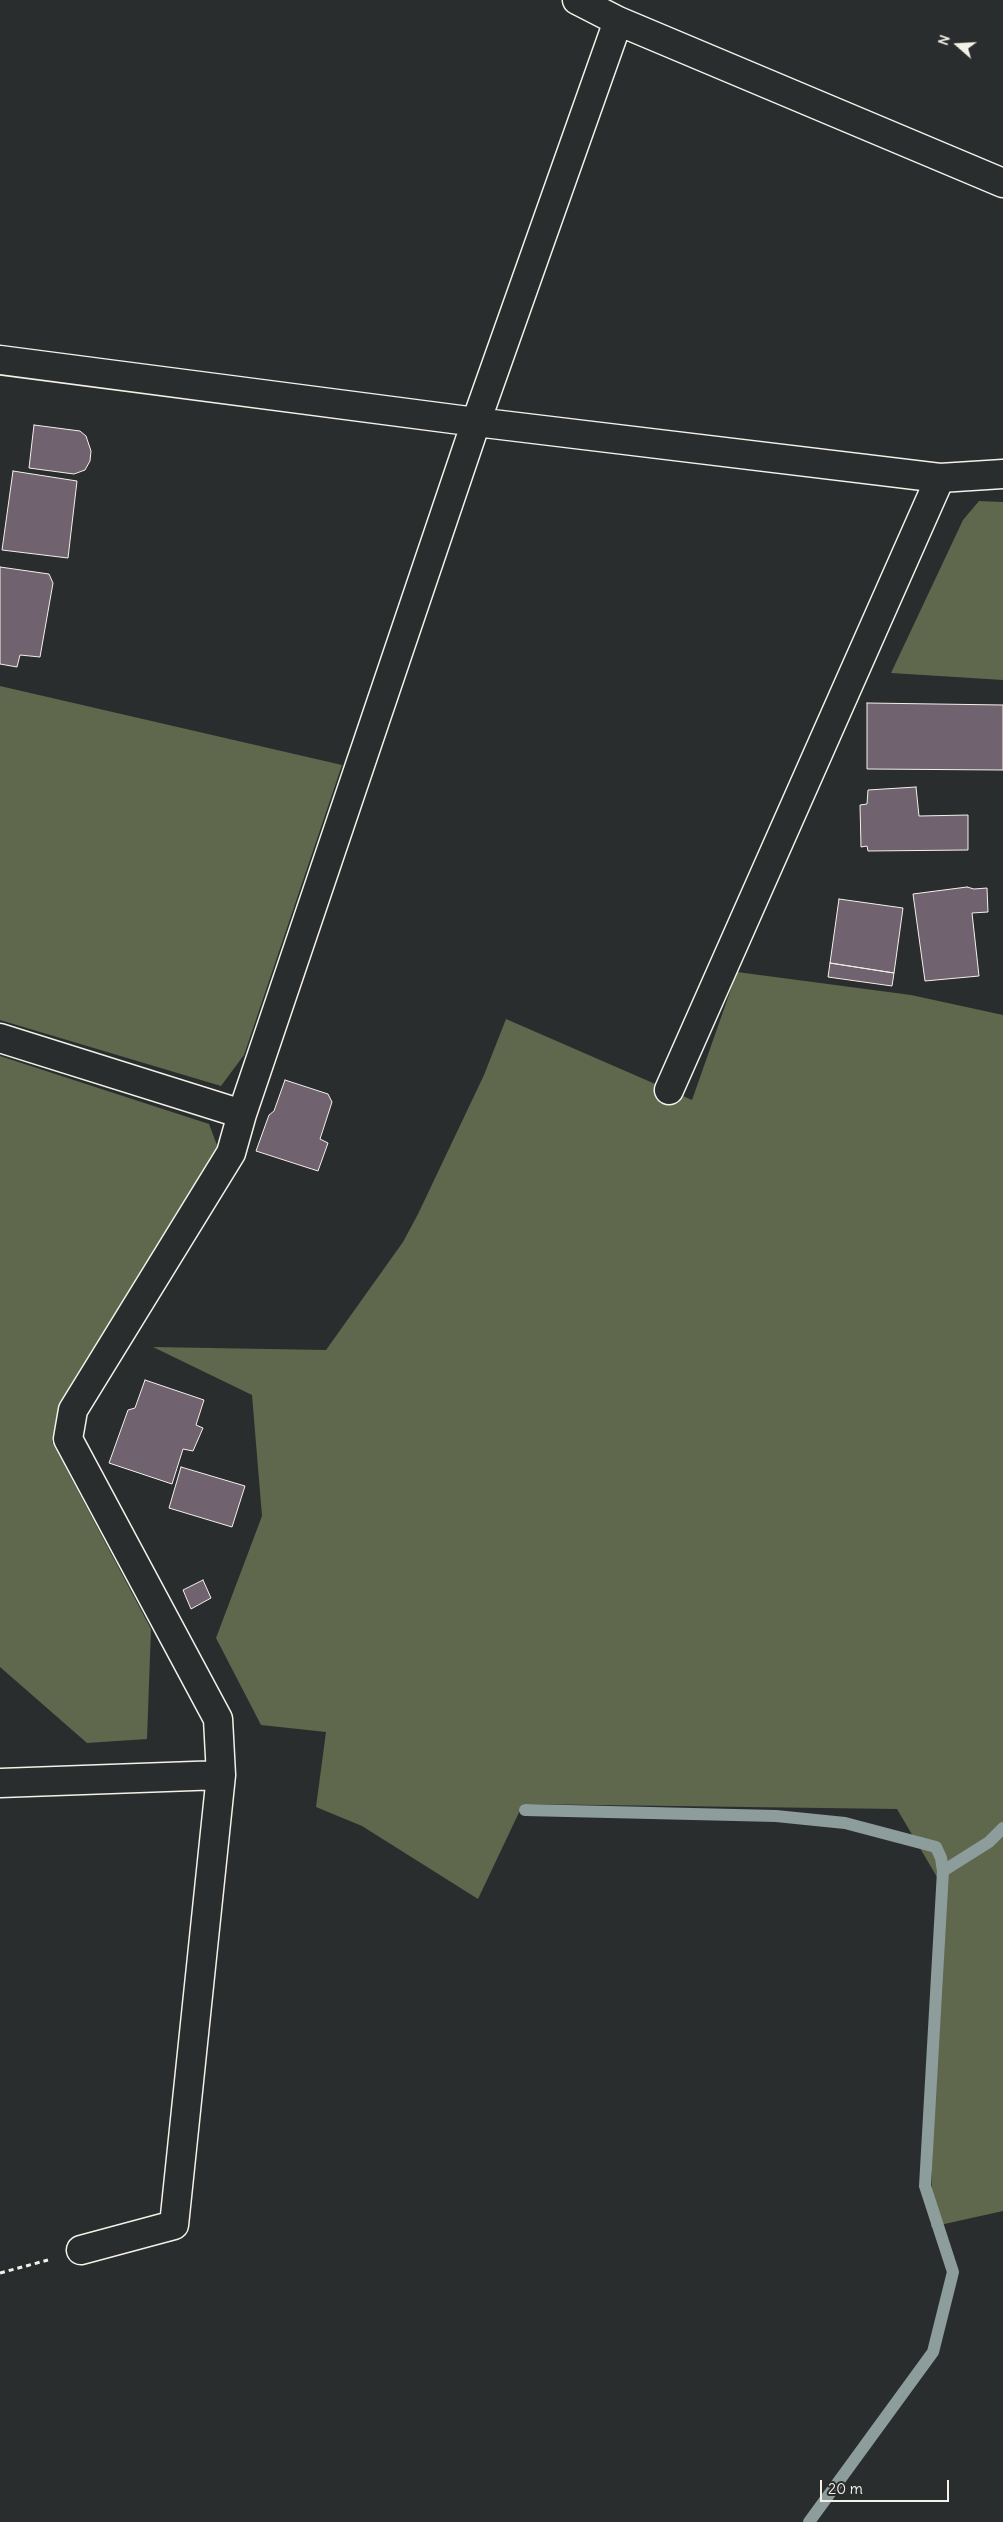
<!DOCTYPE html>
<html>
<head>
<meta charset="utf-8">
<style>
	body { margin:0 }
	#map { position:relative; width:1003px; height:2522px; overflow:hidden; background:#2a2d2e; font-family:Delius,sans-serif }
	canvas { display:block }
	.north { position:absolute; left:933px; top:20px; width:50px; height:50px; -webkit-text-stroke:4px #2a2d2e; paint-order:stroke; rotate:289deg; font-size:14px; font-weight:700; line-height:20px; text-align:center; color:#f4f1e8 }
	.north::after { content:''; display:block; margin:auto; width:18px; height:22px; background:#f4f1e8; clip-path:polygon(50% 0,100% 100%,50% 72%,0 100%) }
	.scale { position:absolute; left:820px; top:2480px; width:129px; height:22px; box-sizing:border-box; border:2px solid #f4f1e8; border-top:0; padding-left:6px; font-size:15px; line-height:18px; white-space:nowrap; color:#f4f1e8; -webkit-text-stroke:4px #2a2d2e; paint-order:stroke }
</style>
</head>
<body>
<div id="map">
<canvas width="1003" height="2522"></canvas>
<div class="north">N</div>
<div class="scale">20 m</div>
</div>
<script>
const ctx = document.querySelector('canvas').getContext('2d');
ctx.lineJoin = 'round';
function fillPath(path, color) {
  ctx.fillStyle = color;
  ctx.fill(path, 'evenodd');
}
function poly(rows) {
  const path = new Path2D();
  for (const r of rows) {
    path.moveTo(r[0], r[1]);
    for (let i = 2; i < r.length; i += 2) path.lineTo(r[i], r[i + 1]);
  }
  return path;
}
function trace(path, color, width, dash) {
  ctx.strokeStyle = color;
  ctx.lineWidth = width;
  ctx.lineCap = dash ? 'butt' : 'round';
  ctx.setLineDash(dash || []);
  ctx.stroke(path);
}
fillPath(poly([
	[979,501,1003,502,1003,680,891,673,963,520],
	[0,686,342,765,244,1055,221,1086,0,1020],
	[737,972,911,995,1003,1015,1003,2211,931,2227,937,1877,897,1809,523,1804,478,1899,362,1826,316,1807,326,1732,261,1725,216,1638,262,1516,252,1395,153,1347,326,1350,403,1242,418,1214,484,1075,506,1019,692,1100],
	[0,1056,209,1124,218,1148,64,1397,52,1442,151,1629,147,1739,87,1743,0,1667]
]), '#5f674d');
trace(poly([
	[525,1810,776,1816,845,1823,936,1847,941,1858,943,1871,925,2186,953,2272,933,2352,809,2522],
	[943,1871,989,1842,1003,1828]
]), '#8c9d9b', 12);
const building = poly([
	[34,425,80,431,86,436,91,451,90,461,85,470,74,474,29,468,34,425],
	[13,471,77,481,68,558,2,550,13,471],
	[0,567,49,574,53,583,40,657,20,655,17,667,0,664,0,567],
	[867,703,1003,705,1003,770,867,769,867,703],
	[916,787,919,816,968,815,968,850,868,851,867,846,861,847,860,805,867,804,868,790,916,787],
	[967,887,974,889,987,888,988,912,972,913,979,976,925,981,913,894,967,887],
	[839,899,903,908,894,973,830,963,839,899],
	[830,963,894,973,892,986,828,977,830,963],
	[285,1080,328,1094,332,1102,320,1139,328,1143,318,1171,256,1151,269,1115,274,1111,285,1080],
	[145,1380,204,1400,196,1425,203,1428,193,1451,183,1449,172,1484,109,1463,128,1410,135,1408,145,1380],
	[181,1467,245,1486,232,1527,169,1508,181,1467],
	[203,1580,211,1598,191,1609,183,1590,203,1580]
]);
fillPath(building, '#70626f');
trace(building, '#f4f1e8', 1);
const minor = poly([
	[577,0,618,21,1003,183],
	[0,360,476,422,940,478,1003,474],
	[0,1038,242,1114],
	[669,1090,940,478],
	[0,1783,221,1775],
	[81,2250,174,2225,221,1775,218,1719,68,1439,73,1410,231,1153,242,1114,476,422,618,21]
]);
trace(minor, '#f4f1e8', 31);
trace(poly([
	[0,2273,48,2260]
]), '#f4f1e8', 3, [5, 4]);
trace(minor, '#2a2d2e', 28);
</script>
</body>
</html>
